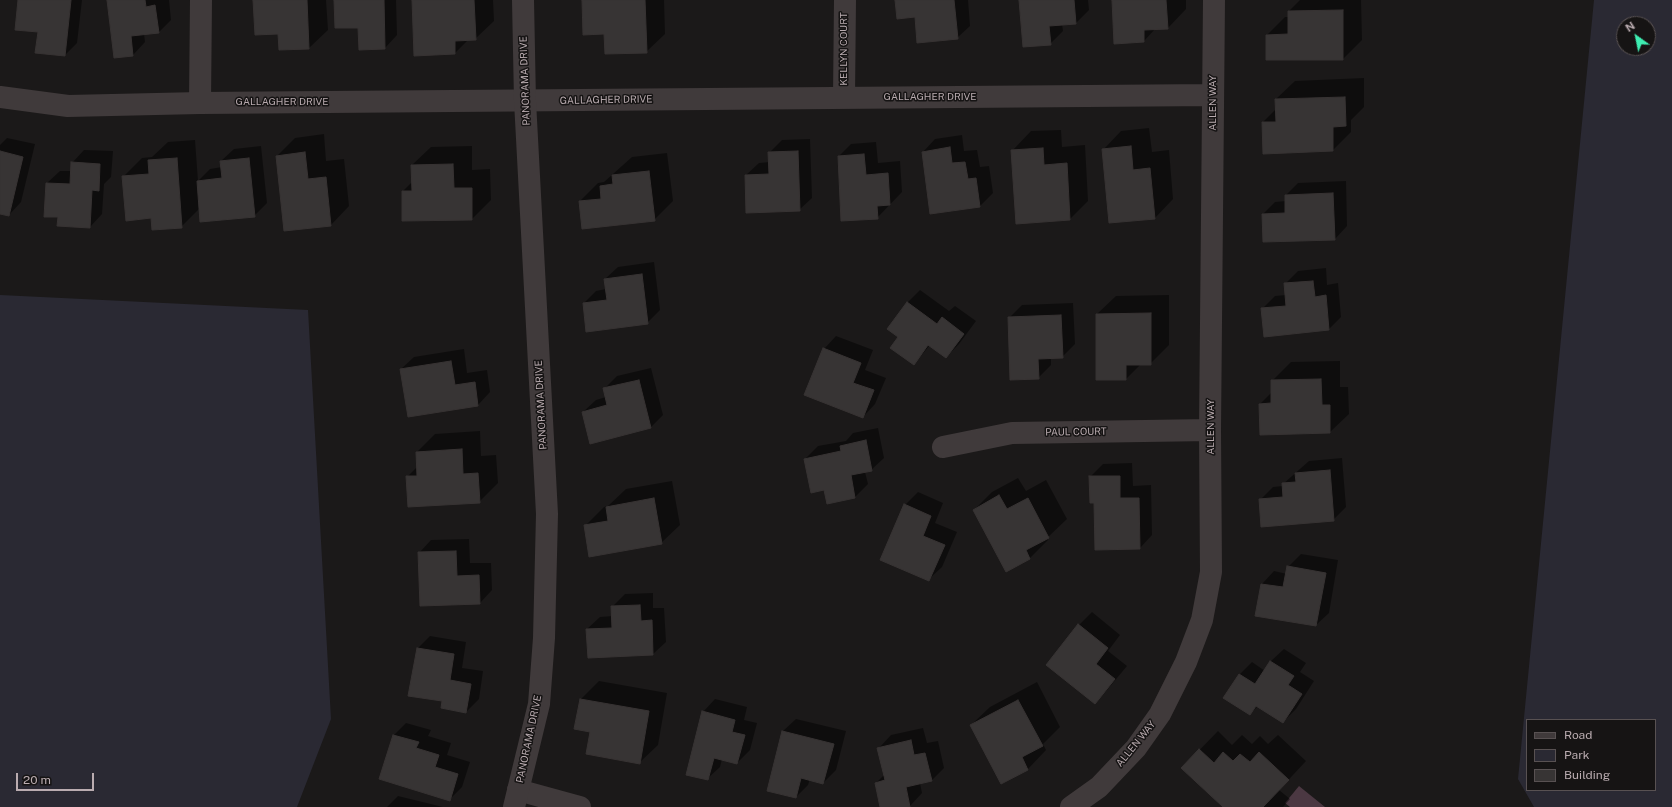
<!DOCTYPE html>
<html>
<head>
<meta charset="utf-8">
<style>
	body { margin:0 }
	#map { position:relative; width:1672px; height:807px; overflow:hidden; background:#1b1919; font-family:"Public Sans",sans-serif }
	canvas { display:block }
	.legend { position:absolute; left:1526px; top:719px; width:130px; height:72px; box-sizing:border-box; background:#161414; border:1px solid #585152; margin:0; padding:5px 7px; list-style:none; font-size:12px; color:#baacb0 }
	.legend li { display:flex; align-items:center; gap:8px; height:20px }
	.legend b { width:20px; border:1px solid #585152 }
	.north { position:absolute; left:1616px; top:16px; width:40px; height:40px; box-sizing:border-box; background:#161414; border:1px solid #585152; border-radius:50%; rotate:327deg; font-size:11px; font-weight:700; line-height:16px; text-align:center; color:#baacb0 }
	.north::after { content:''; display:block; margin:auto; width:14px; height:18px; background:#3eeeb2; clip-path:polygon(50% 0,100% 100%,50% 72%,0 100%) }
	.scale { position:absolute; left:16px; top:773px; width:78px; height:18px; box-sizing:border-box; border:2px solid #baacb0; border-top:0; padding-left:5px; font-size:12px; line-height:14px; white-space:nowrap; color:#baacb0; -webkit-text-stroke:3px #161414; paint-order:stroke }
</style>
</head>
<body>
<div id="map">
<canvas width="1672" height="807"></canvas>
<ul class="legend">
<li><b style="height:5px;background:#403a3b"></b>Road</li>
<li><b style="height:11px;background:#2a2933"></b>Park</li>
<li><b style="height:11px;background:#373434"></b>Building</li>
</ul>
<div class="north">N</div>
<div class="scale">20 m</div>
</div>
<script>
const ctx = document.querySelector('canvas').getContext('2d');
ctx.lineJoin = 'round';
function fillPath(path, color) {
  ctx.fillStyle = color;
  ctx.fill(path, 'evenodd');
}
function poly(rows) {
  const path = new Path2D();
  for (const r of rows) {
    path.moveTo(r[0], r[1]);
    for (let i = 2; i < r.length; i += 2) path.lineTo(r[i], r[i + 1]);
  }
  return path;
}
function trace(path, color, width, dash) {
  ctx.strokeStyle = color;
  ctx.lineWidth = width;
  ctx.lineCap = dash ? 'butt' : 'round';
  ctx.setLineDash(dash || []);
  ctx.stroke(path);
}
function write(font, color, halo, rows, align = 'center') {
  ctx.font = font + ' "Public Sans",sans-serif';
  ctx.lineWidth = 3;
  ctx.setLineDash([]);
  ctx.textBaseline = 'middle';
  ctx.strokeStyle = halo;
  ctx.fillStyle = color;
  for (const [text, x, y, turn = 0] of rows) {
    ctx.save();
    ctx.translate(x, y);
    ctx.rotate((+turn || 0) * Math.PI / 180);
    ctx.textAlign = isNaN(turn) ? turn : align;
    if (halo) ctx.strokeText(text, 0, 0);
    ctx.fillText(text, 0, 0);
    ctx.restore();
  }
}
fillPath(poly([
	[1594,0,1672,0,1672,807,1534,807,1518,779],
	[1624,24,1648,24,1648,48,1624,48],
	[1527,720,1655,720,1655,790,1527,790],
	[0,295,308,310,331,719,297,807,0,807]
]), '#2a2933');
fillPath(poly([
	[1299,786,1325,807,1290,807,1285,803]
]), '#4b3842');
fillPath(poly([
	[19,0,82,0,77,43,65,55,39,31],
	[108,0,169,0,171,20,159,32,144,34,145,42,133,55],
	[254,0,326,0,328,30,309,48,280,49,279,33],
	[335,0,396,0,397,35,385,48,359,27],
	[413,0,493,0,494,21,475,39,468,40,455,53],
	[583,0,664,0,665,34,646,52],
	[896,0,968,0,970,26,957,38,916,16],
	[1020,0,1088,0,1089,10,1076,23,1062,24,1063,31,1050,44],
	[1113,0,1186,0,1186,9,1168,28,1156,28,1144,41],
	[1300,0,1361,0,1362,40,1343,59,1267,59,1267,35,1285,17,1289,17,1289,11],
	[1364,78,1364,107,1351,120,1351,132,1333,150,1263,122,1276,109,1276,99,1295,81],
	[1149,128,1152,152,1169,150,1173,199,1155,218,1103,150,1121,131],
	[1061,130,1062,147,1085,145,1088,201,1070,219,1013,150,1031,131],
	[324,134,326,161,344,159,349,206,331,225,277,156,295,138],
	[962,135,964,151,977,150,980,167,989,166,993,193,980,206,931,213,923,152,935,139],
	[7,138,35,144,21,202,9,215,0,213,0,145],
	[810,139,812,198,799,210,746,175,759,163,770,162,769,153,782,140],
	[195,140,198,181,210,169,222,167,221,161,234,149,261,146,267,203,254,216,200,208,181,227,152,217,123,177,142,158,152,157,168,142],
	[876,142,878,163,900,161,902,192,877,218,839,156,851,144],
	[472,146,472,170,490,169,491,200,472,219,403,220,403,191,413,181,412,165,431,147],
	[84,150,113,151,111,177,104,184,102,214,90,227,59,216,47,183,60,171,71,171,72,163],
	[667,153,673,201,654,220,580,201,598,183,604,182,632,157],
	[1346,181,1347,226,1335,239,1263,214,1275,202,1286,201,1286,195,1298,183],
	[654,262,660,310,647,323,584,303,596,291,606,289,605,279,618,267],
	[1326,268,1327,285,1338,283,1341,317,1329,329,1262,309,1275,296,1286,295,1285,284,1298,271],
	[920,290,949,311,955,306,976,321,959,344,946,357,930,345,914,364,899,337,888,329,908,302],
	[1169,295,1169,345,1150,364,1141,364,1126,379,1097,314,1116,296],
	[1073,303,1075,344,1062,357,1051,358,1051,365,1038,378,1009,318,1022,305],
	[836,336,873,350,865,370,886,378,875,404,863,417,824,349],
	[464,349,467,373,487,370,490,392,478,405,401,369,414,357],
	[1340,361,1340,387,1348,387,1349,414,1330,432,1261,434,1260,404,1272,392,1272,381,1291,362],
	[651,368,663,415,650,428,583,412,596,400,606,397,604,389,617,376],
	[878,428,884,458,871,470,865,472,868,484,855,497,828,502,825,489,805,459,818,446,846,441,853,433],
	[480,431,481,456,496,455,498,483,479,502,407,477,418,466,417,452,435,434],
	[1342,458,1346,507,1333,520,1260,500,1273,487,1283,486,1283,484,1309,461],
	[1132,463,1133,486,1151,485,1152,535,1140,548,1095,502,1090,477,1103,464],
	[1018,478,1026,491,1046,480,1067,519,1047,538,1048,540,1030,558,1007,571,974,510,992,492],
	[672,481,680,525,661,543,585,526,604,507,608,506,626,489],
	[918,492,943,503,935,523,957,532,942,567,929,579,905,505],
	[469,539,470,563,491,563,492,590,480,603,419,553,431,540],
	[1301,554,1338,560,1329,613,1316,625,1256,615,1262,584,1274,571,1287,574,1288,567],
	[653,593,653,608,664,608,666,642,653,654,589,657,587,629,600,617,613,616,612,607,625,594],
	[1092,612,1120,635,1108,651,1127,666,1107,690,1095,703,1079,625],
	[430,636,466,642,462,668,483,671,479,699,466,712,443,700,418,648],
	[1284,649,1306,663,1300,672,1314,681,1296,709,1283,722,1258,706,1250,714,1239,675,1252,662,1265,671,1271,661],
	[599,681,667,693,658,745,639,763,592,731,575,728,581,699],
	[1037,682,1060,727,1043,744,1046,750,1028,769,1002,782,971,725,990,707],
	[715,699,747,707,744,720,757,723,750,750,737,763,722,759,720,767,707,779,703,712],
	[796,719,846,731,836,770,823,783,810,779,808,785,796,797,783,731],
	[406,723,431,730,428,736,451,743,447,755,470,762,462,787,450,799,394,735],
	[923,728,927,743,938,741,944,768,932,780,920,783,922,793,910,806,881,807,876,783,885,774,879,748,891,735],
	[1218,731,1232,745,1242,735,1252,744,1260,736,1268,744,1278,735,1306,761,1279,790,1290,799,1283,807,1225,807,1182,768],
	[398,796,443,807,387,807]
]), '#0007');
const building = poly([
	[18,0,71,0,65,56,35,53,38,32,15,30,18,0],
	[107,0,145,0,146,7,155,5,159,33,131,36,133,56,114,58,107,0],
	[253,0,307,0,309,49,279,50,278,34,255,35,253,0],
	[334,0,384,0,385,49,359,50,358,28,335,28,334,0],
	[412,0,474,0,476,40,455,41,455,54,414,56,412,0],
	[582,0,645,0,647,53,605,54,604,34,583,35,582,0],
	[895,0,954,0,958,39,917,43,915,17,897,19,895,0],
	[1019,0,1074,0,1076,24,1049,26,1051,45,1023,47,1019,0],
	[1112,0,1166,0,1168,29,1144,30,1144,42,1114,44,1112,0],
	[1343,10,1343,60,1266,60,1266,35,1288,34,1288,11,1343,10],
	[1345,97,1346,126,1333,127,1333,151,1263,154,1262,122,1276,122,1275,99,1345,97],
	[1131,146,1133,170,1150,168,1155,219,1109,223,1102,149,1131,146],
	[950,147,952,163,965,162,968,179,976,178,980,207,930,214,922,152,950,147],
	[1043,148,1044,165,1067,163,1070,220,1016,224,1011,150,1043,148],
	[0,151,23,157,9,216,0,214,0,151],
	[798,151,800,211,746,213,745,175,769,174,768,152,798,151],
	[305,152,308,179,326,177,331,226,284,231,276,156,305,152],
	[864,154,866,175,888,173,890,205,877,206,878,219,841,221,838,156,864,154],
	[177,158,182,228,152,230,151,218,126,221,122,176,149,174,148,160,177,158],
	[249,158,255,217,200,222,197,181,222,178,220,161,249,158],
	[71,162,100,164,99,191,92,190,90,228,57,226,58,217,44,217,46,183,70,184,71,162],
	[453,164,454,188,472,188,472,220,402,221,402,191,412,191,411,165,453,164],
	[649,171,655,221,582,229,579,201,601,199,600,186,613,184,612,175,649,171],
	[1333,193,1335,240,1263,242,1262,214,1285,213,1285,195,1333,193],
	[642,274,648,324,586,332,583,303,607,300,604,279,642,274],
	[1313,281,1315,297,1326,295,1329,330,1264,337,1261,308,1286,306,1284,283,1313,281],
	[907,302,937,324,942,317,964,334,946,358,928,345,914,365,890,348,898,337,887,329,907,302],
	[1151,313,1151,365,1126,365,1126,380,1096,380,1096,314,1151,313],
	[1061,315,1063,358,1038,359,1039,379,1010,380,1008,317,1061,315],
	[823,348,861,363,853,383,874,390,863,418,804,395,823,348],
	[451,361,455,385,475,382,478,406,408,417,400,369,451,361],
	[1321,379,1322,405,1330,405,1330,433,1260,435,1259,404,1271,403,1271,380,1321,379],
	[639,380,651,428,590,444,582,412,607,405,603,388,639,380],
	[866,440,872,471,851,475,855,498,827,504,824,490,811,493,804,459,841,451,840,446,866,440],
	[462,449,463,474,478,473,480,503,408,507,406,476,417,476,416,452,462,449],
	[1330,470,1334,521,1261,527,1259,499,1283,497,1282,483,1296,482,1295,473,1330,470],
	[1089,476,1120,476,1120,498,1139,498,1140,549,1095,550,1094,503,1090,503,1089,476],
	[999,495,1007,509,1028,498,1049,538,1026,550,1030,559,1006,572,973,510,999,495],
	[654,498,662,544,589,557,584,525,608,521,606,507,654,498],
	[904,504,931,516,923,536,945,545,929,581,880,560,904,504],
	[456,551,457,576,479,575,480,604,420,606,418,552,456,551],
	[1287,566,1326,573,1316,626,1255,616,1261,584,1283,587,1287,566],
	[640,605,641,621,652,620,653,655,588,658,586,629,612,628,611,606,640,605],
	[1078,624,1108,648,1096,664,1115,679,1095,704,1046,665,1078,624],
	[417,648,454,654,450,680,471,684,466,713,441,708,442,701,408,696,417,648],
	[1270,661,1294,676,1288,685,1302,694,1283,723,1256,706,1250,715,1223,698,1239,674,1255,684,1270,661],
	[580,699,649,711,640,764,586,754,590,732,574,729,580,699],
	[1018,700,1043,746,1022,757,1028,770,1001,784,970,725,1018,700],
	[702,711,735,720,732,732,745,735,737,764,714,758,708,780,686,775,702,711],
	[782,731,834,744,823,784,801,778,796,798,767,791,782,731],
	[393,735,419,742,416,748,439,755,435,767,458,774,450,801,379,779,393,735],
	[911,740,914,755,925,753,932,781,906,787,910,807,880,807,875,783,885,780,877,748,911,740],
	[1199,749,1214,763,1223,752,1233,761,1240,754,1250,762,1259,752,1289,780,1263,807,1223,807,1181,768,1199,749]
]);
fillPath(building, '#373434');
trace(building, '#373333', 1);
trace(poly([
	[0,97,68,106,200,103,1213,95],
	[844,97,845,0],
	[200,103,201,0],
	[943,447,1012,433,1210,430],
	[518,790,580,807],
	[1071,807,1099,787,1136,748,1160,714,1186,662,1202,620,1211,572,1210,430,1214,0]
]), '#403a3b', 22);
trace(poly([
	[514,807,539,704,544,638,547,514,525,101,523,0]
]), '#403a3b', 22);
write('10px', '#baacb0', '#161414', [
	["KELLYN COURT",844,49,-90],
	["PANORAMA DRIVE",525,81,-92],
	["GALLAGHER DRIVE",930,97],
	["GALLAGHER DRIVE",606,100,-1],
	["GALLAGHER DRIVE",282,102],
	["ALLEN WAY",1213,103,-90],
	["PANORAMA DRIVE",541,405,-93],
	["ALLEN WAY",1211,427,-90],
	["PAUL COURT",1076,432,-1],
	["PANORAMA DRIVE",529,739,-78],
	["ALLEN WAY",1136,744,-51]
]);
</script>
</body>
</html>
